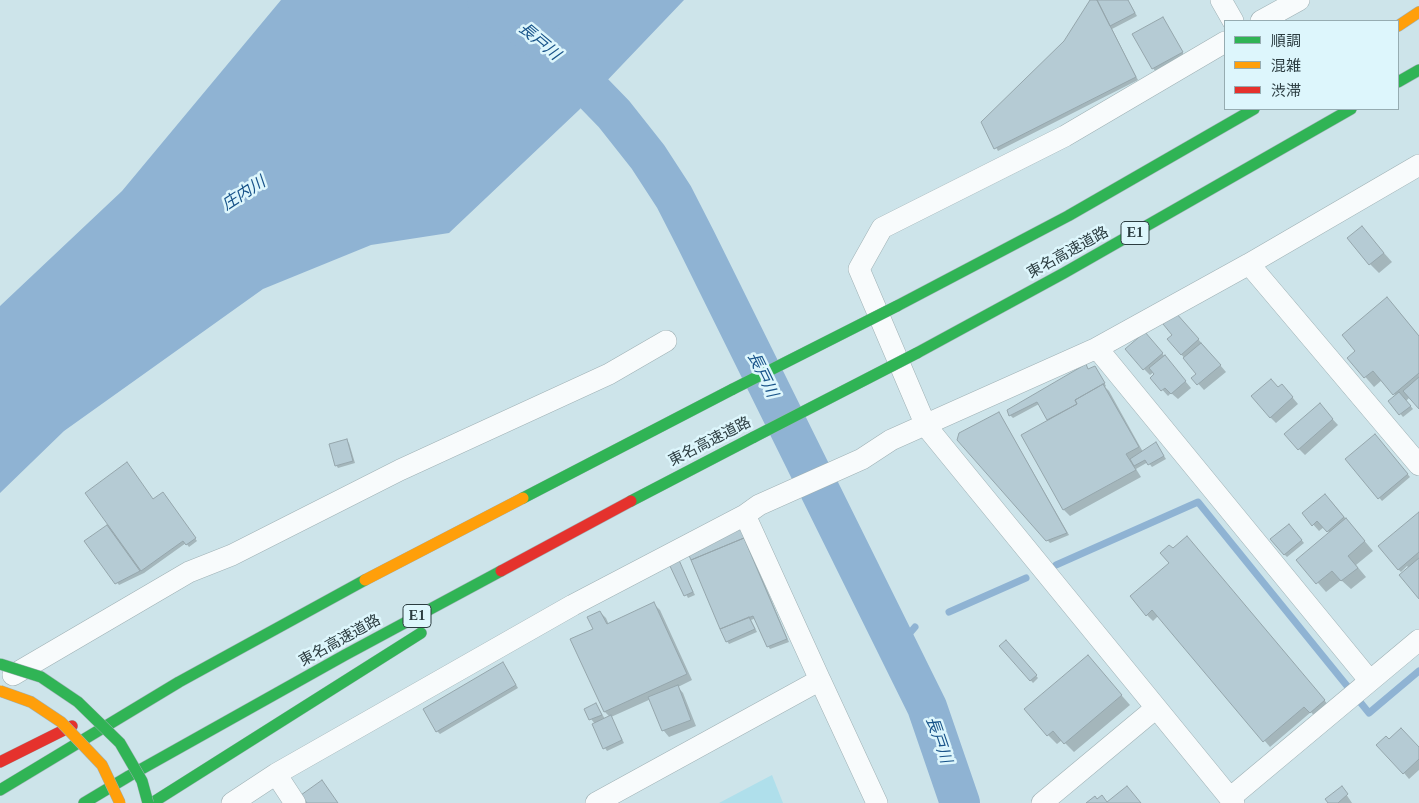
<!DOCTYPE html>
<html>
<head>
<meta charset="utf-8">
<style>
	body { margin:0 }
	#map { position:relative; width:1419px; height:803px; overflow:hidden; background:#cde4ea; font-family:"Times New Roman","Noto Sans JP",serif }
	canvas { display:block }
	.legend { position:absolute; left:1224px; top:20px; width:175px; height:90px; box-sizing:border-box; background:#ddf6fc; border:1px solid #96acb1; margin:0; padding:6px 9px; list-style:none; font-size:15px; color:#2c3d41 }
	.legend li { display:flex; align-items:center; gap:10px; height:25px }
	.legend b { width:25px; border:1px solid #96acb1 }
</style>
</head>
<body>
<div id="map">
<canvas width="1419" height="803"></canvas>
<ul class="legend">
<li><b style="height:6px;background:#30b455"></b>順調</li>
<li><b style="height:6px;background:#ff9f0a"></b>混雑</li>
<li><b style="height:6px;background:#e5322d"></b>渋滞</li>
</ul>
</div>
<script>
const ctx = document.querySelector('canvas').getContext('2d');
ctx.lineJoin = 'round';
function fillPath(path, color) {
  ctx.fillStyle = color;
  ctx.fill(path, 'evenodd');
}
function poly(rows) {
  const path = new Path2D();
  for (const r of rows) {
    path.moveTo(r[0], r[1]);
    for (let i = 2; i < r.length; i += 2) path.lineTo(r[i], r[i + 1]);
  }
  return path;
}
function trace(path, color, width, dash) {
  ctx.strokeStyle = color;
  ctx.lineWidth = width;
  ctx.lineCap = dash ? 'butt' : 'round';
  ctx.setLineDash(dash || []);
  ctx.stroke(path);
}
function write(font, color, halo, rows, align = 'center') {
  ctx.font = font + ' "Times New Roman","Noto Sans JP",serif';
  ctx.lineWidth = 5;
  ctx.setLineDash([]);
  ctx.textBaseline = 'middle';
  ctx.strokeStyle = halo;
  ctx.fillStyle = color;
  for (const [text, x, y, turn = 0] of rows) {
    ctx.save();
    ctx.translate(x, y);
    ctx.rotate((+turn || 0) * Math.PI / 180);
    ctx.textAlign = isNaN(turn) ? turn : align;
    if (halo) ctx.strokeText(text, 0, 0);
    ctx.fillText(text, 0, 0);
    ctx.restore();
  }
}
fillPath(poly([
	[772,775,783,803,719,803]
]), '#afdfeb');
fillPath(poly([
	[281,0,684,0,579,110,449,233,371,245,263,289,64,431,0,493,0,306,122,191]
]), '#8fb3d3');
fillPath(poly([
	[1091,0,1128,0,1137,16,1112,29,1138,80,998,151,982,122,1065,42],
	[1163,18,1184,55,1155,71,1153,68],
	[1361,227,1392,262,1379,273,1370,264],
	[1396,308,1419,336,1419,407,1410,397,1406,401,1413,409,1403,417,1390,401,1396,396,1382,380,1374,387,1349,358],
	[1182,320,1226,372,1204,390,1193,378,1198,374,1168,339,1174,335],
	[1151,340,1191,388,1178,399,1171,393,1168,396,1152,378,1156,374,1154,372,1150,375,1144,369],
	[1086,366,1089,370,1097,370,1106,386,1105,387,1109,391,1143,452,1156,443,1166,459,1152,467,1148,462,1136,469,1141,477,1070,516,1064,510,1023,435,1049,421,1039,404,1013,418,1010,415],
	[1278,389,1288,392,1298,404,1276,423,1270,417],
	[1325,411,1338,425,1305,455,1299,449],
	[1001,416,1069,535,1050,543,959,440],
	[1378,439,1410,477,1382,501,1347,459],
	[346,440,349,443,355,463,338,468,336,465],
	[166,496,197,541,189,547,186,543,144,573,119,585,86,541,109,525,154,501],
	[1331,501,1373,551,1356,565,1366,577,1351,589,1341,580,1326,592,1298,560,1330,533,1324,527,1319,531,1303,513],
	[1419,514,1419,597,1409,568,1407,566,1401,572,1398,569],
	[1292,528,1304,543,1287,557,1284,554],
	[743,533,789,642,770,649,768,646,756,618,751,620,757,632,729,644,727,641],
	[1193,544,1330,707,1316,718,1311,712,1270,747,1158,616,1153,621,1147,615,1171,563,1173,550],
	[678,561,695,595,688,598,671,565],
	[654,604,660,610,692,680,678,687,683,693,696,726,669,737,664,731,651,699,611,717,624,743,607,751,605,748,595,724,591,719,596,704,605,719,610,717,605,712,595,629,600,612,606,618,609,625],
	[1006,642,1038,678,1033,683,1001,646],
	[1088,657,1130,705,1074,752,1062,740,1057,744,1048,735],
	[505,666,518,688,440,734,437,731],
	[1389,741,1419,749,1419,770,1409,779,1404,773],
	[1344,791,1352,803,1330,803]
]), '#0003');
trace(poly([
	[1056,565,1198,502,1369,713,1419,671],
	[949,612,1026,578],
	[897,648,915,627]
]), '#8fb3d3', 7);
trace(poly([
	[487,0,546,44,614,114,648,157,674,197,696,240,927,707,960,803]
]), '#8fb3d3', 40);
const building = poly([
	[1090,0,1097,0,1136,77,994,149,981,122,1064,41,1090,0],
	[1097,0,1128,0,1135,13,1110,26,1097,0],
	[1163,17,1183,52,1152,69,1132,34,1163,17],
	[1362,226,1384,253,1369,265,1347,238,1362,226],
	[1387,297,1419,336,1419,373,1393,395,1373,371,1364,378,1347,358,1355,351,1342,335,1387,297],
	[1176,313,1199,339,1181,355,1167,339,1172,335,1163,324,1176,313],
	[1145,332,1163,353,1143,370,1125,349,1145,332],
	[1201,343,1221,365,1197,385,1191,378,1196,374,1183,358,1201,343],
	[1165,355,1186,381,1171,394,1165,388,1161,391,1150,378,1154,374,1149,368,1165,355],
	[1086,364,1088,369,1095,366,1105,383,1075,400,1077,404,1047,420,1037,402,1009,416,1007,410,1086,364],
	[1419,377,1419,409,1403,391,1419,377],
	[1271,379,1278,387,1282,384,1293,397,1270,418,1251,396,1271,379],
	[1103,384,1139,447,1126,454,1136,470,1063,510,1021,435,1077,404,1075,400,1103,384],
	[1399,392,1411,406,1399,415,1388,401,1399,392],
	[1320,403,1333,419,1298,450,1284,434,1320,403],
	[999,412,1067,533,1046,541,957,440,959,433,999,412],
	[1375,434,1408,474,1378,499,1345,459,1375,434],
	[347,439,353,461,335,466,329,444,347,439],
	[1156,442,1164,456,1148,465,1145,460,1134,466,1130,459,1156,442],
	[127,462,153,499,163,492,196,538,186,545,183,541,141,571,85,493,127,462],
	[1325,494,1344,517,1327,532,1317,521,1312,526,1302,513,1325,494],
	[1419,512,1419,552,1398,570,1378,546,1419,512],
	[1346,518,1365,541,1348,556,1358,568,1341,581,1332,571,1316,584,1296,560,1346,518],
	[1289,524,1302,540,1284,555,1270,539,1289,524],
	[107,525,140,571,115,584,84,541,107,525],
	[741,529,744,538,691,560,687,551,741,529],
	[1187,536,1325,700,1310,713,1304,707,1263,742,1152,610,1146,616,1130,596,1169,563,1160,553,1169,545,1173,548,1187,536],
	[744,538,787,639,767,647,753,616,720,629,691,560,744,538],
	[1419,558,1419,599,1399,575,1419,558],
	[679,560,693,592,684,596,669,564,679,560],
	[654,602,687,674,604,712,570,639,593,629,587,617,600,611,607,624,654,602],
	[749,617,755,629,726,642,720,629,749,617],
	[1006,640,1037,675,1030,681,999,646,1006,640],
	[1088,655,1122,695,1064,744,1053,731,1047,736,1024,709,1088,655],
	[503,662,516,685,436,732,423,709,503,662],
	[678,685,691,720,662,731,648,697,678,685],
	[596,703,602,715,589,720,584,709,596,703],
	[611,715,622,740,603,749,592,724,611,715],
	[1401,728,1419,747,1419,759,1403,774,1376,745,1386,736,1389,739,1401,728],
	[322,780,338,803,307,803,301,795,322,780],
	[1127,786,1141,803,1086,803,1095,796,1097,799,1102,795,1107,802,1127,786],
	[1342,786,1348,794,1338,803,1328,803,1325,799,1342,786]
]);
fillPath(building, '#b5cbd4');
trace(building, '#95a6ac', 1);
const street = poly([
	[1221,0,1233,21],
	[1261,21,1299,0],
	[1225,42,1065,136,882,228,859,269,926,426,1234,803],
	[1249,264,1419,465],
	[1097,348,1370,681],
	[13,675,189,572,232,555,400,470,609,374,666,341],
	[820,680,877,803],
	[276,774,295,803],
	[1230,798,1419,640],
	[232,803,276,774,573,605,745,515,759,505,862,459,891,440,1097,348,1249,264,1419,165],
	[596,803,820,680,745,515],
	[1042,803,1156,708]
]);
const fast = poly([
	[1398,82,1419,70],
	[897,306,1068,216,1254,109],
	[917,353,1064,273,1351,109],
	[523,498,733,389],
	[631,501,754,437],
	[0,790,179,682,365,580],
	[84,803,129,776,345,655,501,571],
	[152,803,421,633]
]);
const slow = poly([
	[1398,26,1419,12],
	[365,580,523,498]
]);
const jam = poly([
	[501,571,631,501],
	[0,762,72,726]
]);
trace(street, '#9eb0b4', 22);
trace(fast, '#9eb0b4', 12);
trace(slow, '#9eb0b4', 12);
trace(jam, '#9eb0b4', 12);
trace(street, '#f8fbfc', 21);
trace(fast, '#30b455', 11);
trace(slow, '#ff9f0a', 11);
trace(jam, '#e5322d', 11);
const fastBridge = poly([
	[733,389,897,306],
	[754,437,917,353],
	[0,664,41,677,78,702,120,743,142,781,148,803]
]);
const slowBridge = poly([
	[0,691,31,702,61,722,102,765,120,803]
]);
trace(fastBridge, '#9eb0b4', 12, []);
trace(slowBridge, '#9eb0b4', 12, []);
trace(fastBridge, '#30b455', 11);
trace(slowBridge, '#ff9f0a', 11);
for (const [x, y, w] of [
	[1135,233,28],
	[417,616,28]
]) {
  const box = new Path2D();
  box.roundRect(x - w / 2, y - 11.5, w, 23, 4);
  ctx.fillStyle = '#ddf6fc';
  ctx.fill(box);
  trace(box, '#2c3d41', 1);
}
write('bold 14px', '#2c3d41', null, [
	["E1",1135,233],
	["E1",417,616]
]);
write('15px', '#2c3d41', '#ddf6fc', [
	["東名高速道路",1068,253,-29],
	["東名高速道路",710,442,-27],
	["東名高速道路",340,641,-29]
]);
write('italic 16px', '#185389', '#ddf6fc', [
	["長戸川",539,42,40],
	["庄内川",244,194,-33],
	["長戸川",762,375,64],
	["長戸川",938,740,71]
]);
</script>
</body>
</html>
